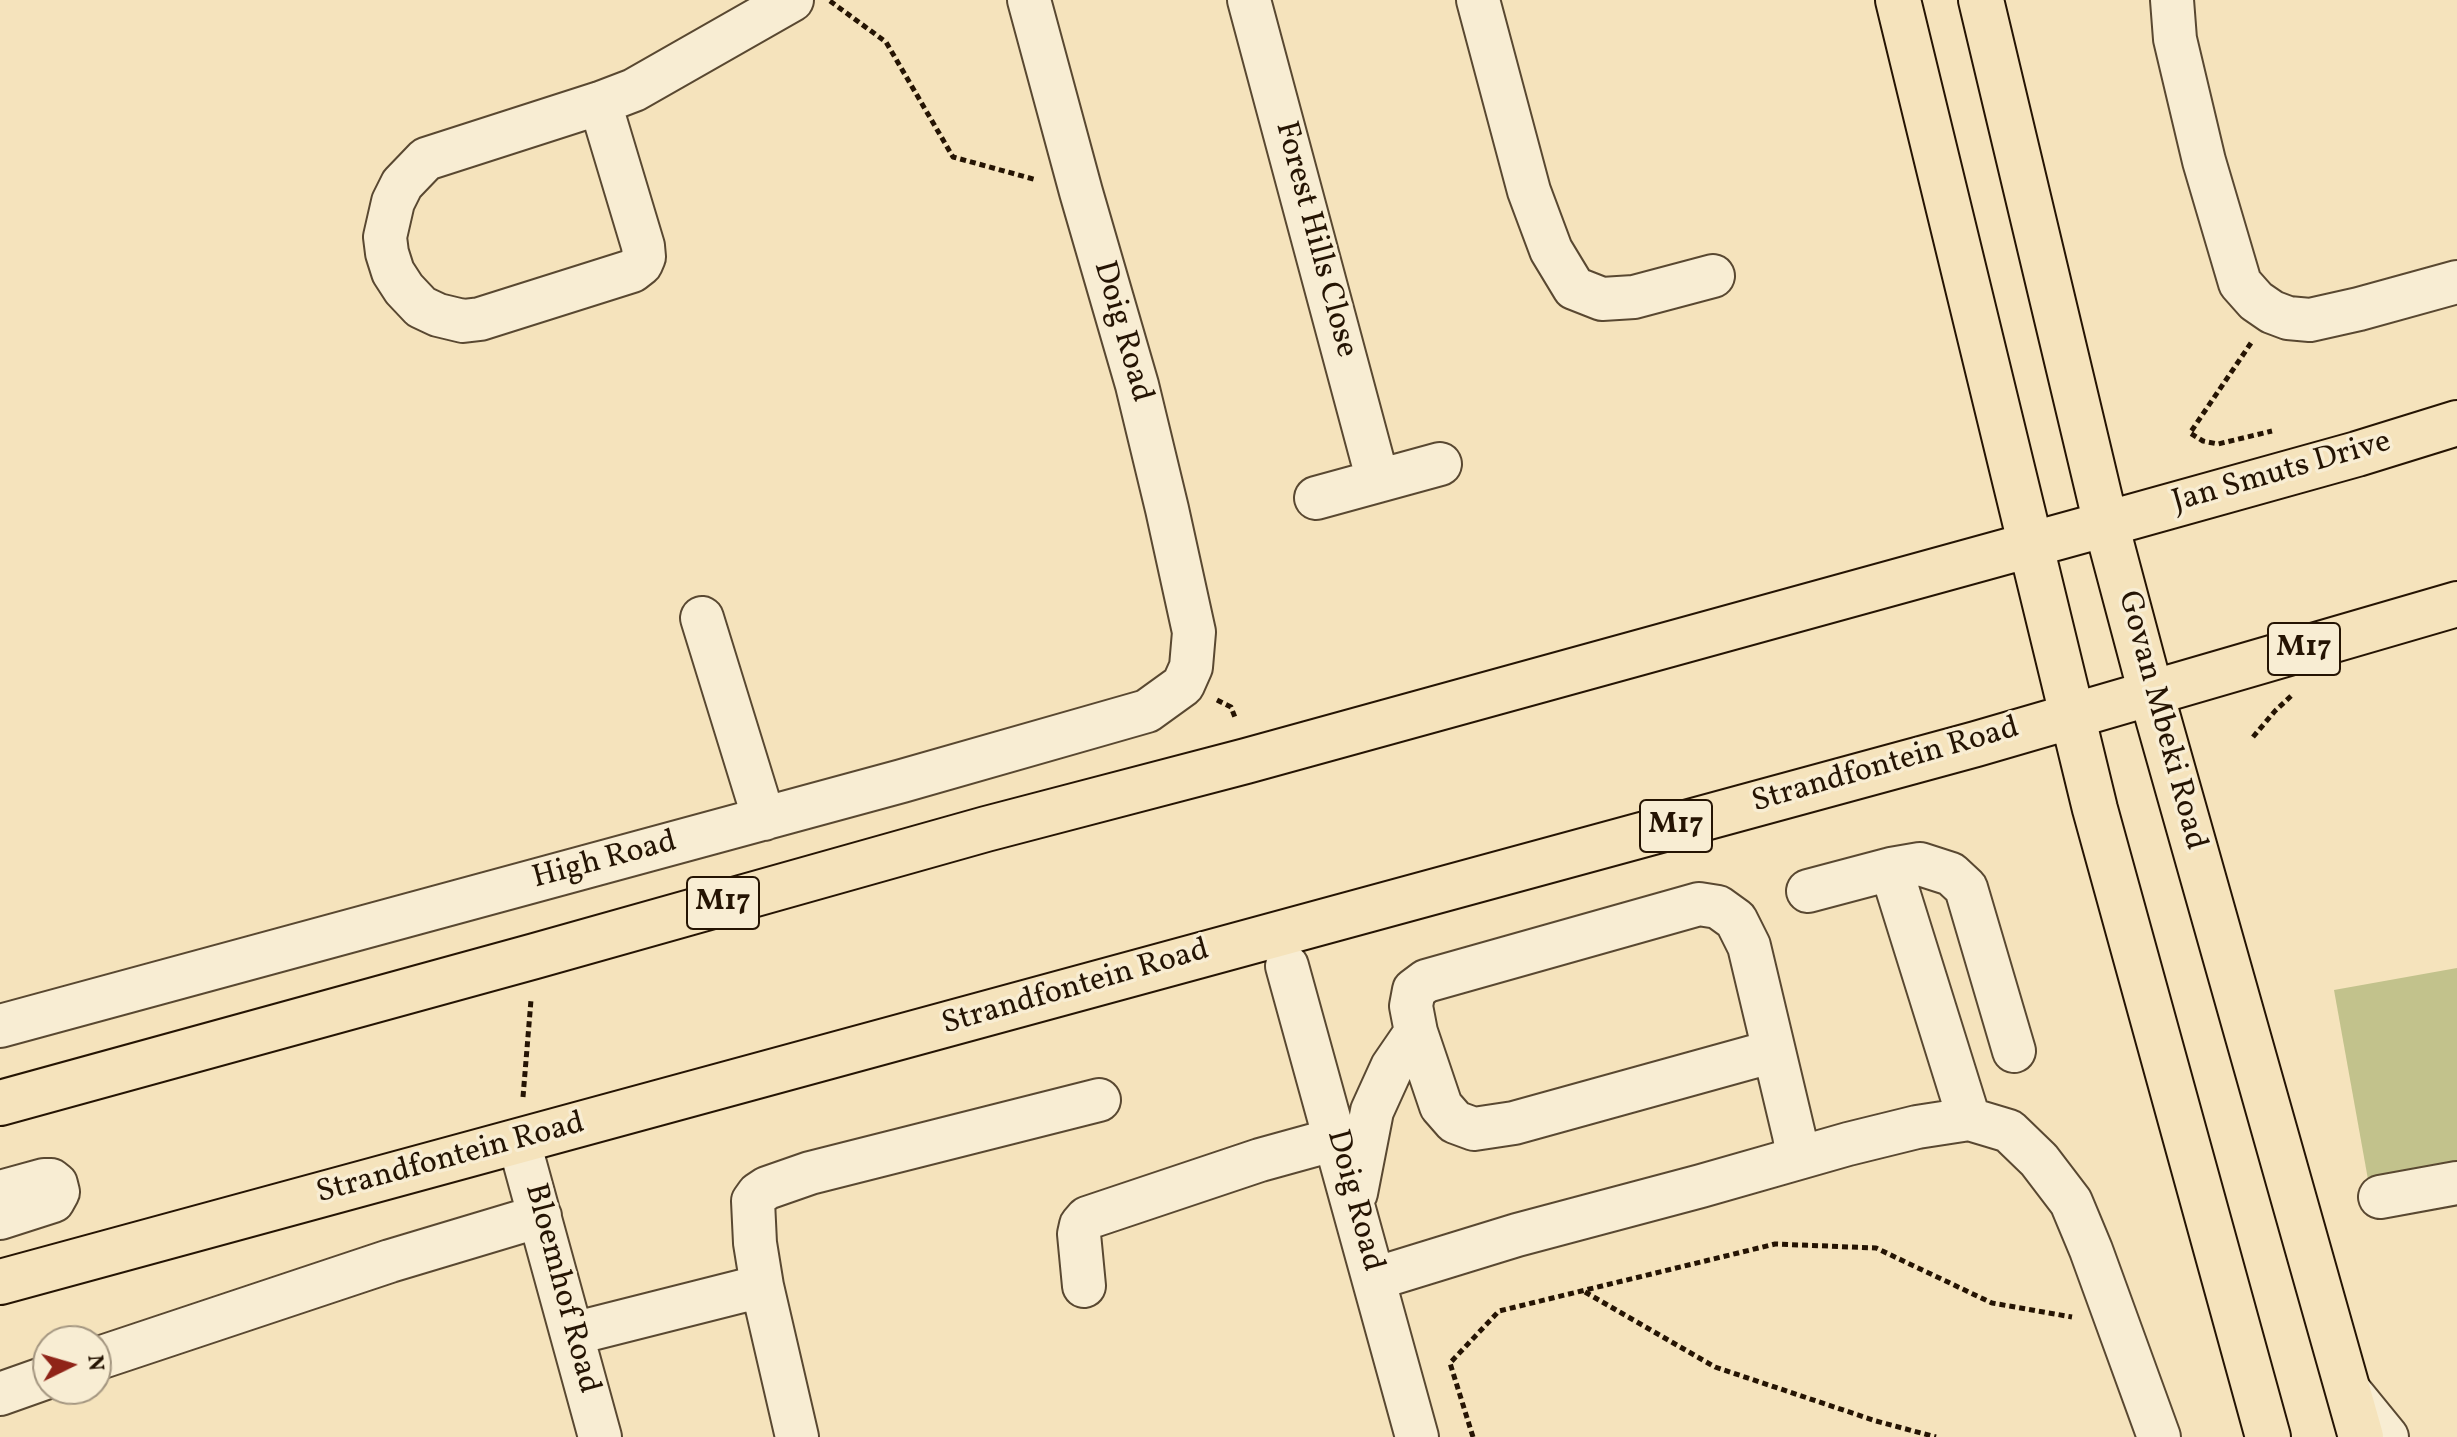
<!DOCTYPE html>
<html>
<head>
<meta charset="utf-8">
<style>
	body { margin:0 }
	#map { position:relative; width:2457px; height:1437px; overflow:hidden; background:#f5e3bc; font-family:Vollkorn,serif }
	canvas { display:block }
	.north { position:absolute; left:32px; top:1325px; width:80px; height:80px; box-sizing:border-box; background:#f8edd3; border:2px solid #a49680; border-radius:50%; rotate:85deg; font-size:22px; font-weight:700; line-height:32px; text-align:center; color:#251403 }
	.north::after { content:''; display:block; margin:auto; width:28px; height:36px; background:#8f2418; clip-path:polygon(50% 0,100% 100%,50% 72%,0 100%) }
</style>
</head>
<body>
<div id="map">
<canvas width="2457" height="1437"></canvas>
<div class="north">N</div>
</div>
<script>
const ctx = document.querySelector('canvas').getContext('2d');
ctx.lineJoin = 'round';
function fillPath(path, color) {
  ctx.fillStyle = color;
  ctx.fill(path, 'evenodd');
}
function poly(rows) {
  const path = new Path2D();
  for (const r of rows) {
    path.moveTo(r[0], r[1]);
    for (let i = 2; i < r.length; i += 2) path.lineTo(r[i], r[i + 1]);
  }
  return path;
}
function trace(path, color, width, dash) {
  ctx.strokeStyle = color;
  ctx.lineWidth = width;
  ctx.lineCap = dash ? 'butt' : 'round';
  ctx.setLineDash(dash || []);
  ctx.stroke(path);
}
function write(font, color, halo, rows, align = 'center') {
  ctx.font = font + ' Vollkorn,serif';
  ctx.lineWidth = 7;
  ctx.setLineDash([]);
  ctx.textBaseline = 'middle';
  ctx.strokeStyle = halo;
  ctx.fillStyle = color;
  for (const [text, x, y, turn = 0] of rows) {
    ctx.save();
    ctx.translate(x, y);
    ctx.rotate((+turn || 0) * Math.PI / 180);
    ctx.textAlign = isNaN(turn) ? turn : align;
    if (halo) ctx.strokeText(text, 0, 0);
    ctx.fillText(text, 0, 0);
    ctx.restore();
  }
}
fillPath(poly([
	[2457,968,2457,1169,2369,1185,2334,990]
]), '#c2c28c');
const minor = poly([
	[1249,0,1378,481],
	[1478,0,1529,191,1551,250,1574,288,1602,299,1634,297,1713,276],
	[2172,0,2175,39,2204,161,2240,283,2256,301,2272,312,2288,318,2310,320,2359,309,2457,282],
	[600,103,643,246,644,257,641,264,632,271,480,319,463,321,438,315,421,307,404,289,393,272,387,253,385,237,393,202,402,184,426,159,600,103,634,90,792,0],
	[1316,498,1440,464],
	[702,618,764,819],
	[1891,869,1969,1119],
	[1808,891,1891,869,1920,864,1951,874,1966,888,2014,1051],
	[1287,966,1417,1437],
	[0,1026,902,781,1147,711,1183,685,1191,667,1194,632,1167,509,1137,385,1081,192,1029,0],
	[1774,1051,1514,1123,1474,1129,1455,1122,1441,1106,1416,1032,1411,1006,1414,990,1426,981,1699,904,1718,907,1736,920,1749,946,1794,1135,1798,1157],
	[519,1142,600,1437],
	[0,1192,44,1180,51,1180,56,1184,58,1192,53,1201,0,1218],
	[1356,1193,1372,1111,1392,1067,1416,1032],
	[2380,1197,2457,1183],
	[1374,1279,1517,1235,1701,1186,1848,1144,1917,1127,1969,1119,2009,1131,2039,1160,2071,1202,2091,1250,2159,1437],
	[762,1286,797,1437],
	[1084,1286,1079,1234,1081,1225,1087,1218,1260,1160,1336,1139],
	[572,1334,762,1286,755,1243,753,1201,758,1194,767,1188,810,1173,1099,1100],
	[96,1359,390,1261,540,1216],
	[2347,1388,2387,1437],
	[0,1394,48,1377]
]);
const major = poly([
	[1898,0,2095,809,2268,1437],
	[1981,0,2106,524,2151,693,2361,1437],
	[0,1103,535,956,986,829,1246,761,2106,524,2357,454,2457,423],
	[0,1282,1976,744,2457,604]
]);
trace(minor, '#594831', 46);
trace(major, '#251403', 48);
trace(poly([
	[830,1,886,42,953,157,1037,180],
	[2251,343,2190,433,2203,441,2218,444,2272,431],
	[1217,700,1231,707,1236,720],
	[2253,737,2275,711,2291,696],
	[523,1097,531,1000],
	[1585,1292,1715,1367,1876,1421,1936,1437],
	[1473,1437,1450,1363,1499,1311,1775,1244,1876,1248,1992,1303,2072,1317]
]), '#251403', 5, [6, 4]);
trace(minor, '#f8edd3', 42);
trace(major, '#f5e3bc', 44);
for (const [x, y, w] of [
	[2304,649,72],
	[1676,826,72],
	[723,903,72]
]) {
  const box = new Path2D();
  box.roundRect(x - w / 2, y - 26, w, 52, 6);
  ctx.fillStyle = '#f8edd3';
  ctx.fill(box);
  trace(box, '#251403', 2);
}
write('bold 30px', '#251403', null, [
	["M17",2304,649],
	["M17",1676,826],
	["M17",723,903]
]);
write('32px', '#251403', '#f8edd3', [
	["Forest Hills Close",1314,240,75],
	["Doig Road",1121,332,74],
	["Jan Smuts Drive",2282,474,-16],
	["Govan Mbeki Road",2160,721,75],
	["Strandfontein Road",1886,767,-16],
	["High Road",605,862,-15],
	["Strandfontein Road",1076,989,-16],
	["Strandfontein Road",451,1160,-15],
	["Doig Road",1353,1201,75],
	["Bloemhof Road",560,1289,75]
]);
</script>
</body>
</html>
